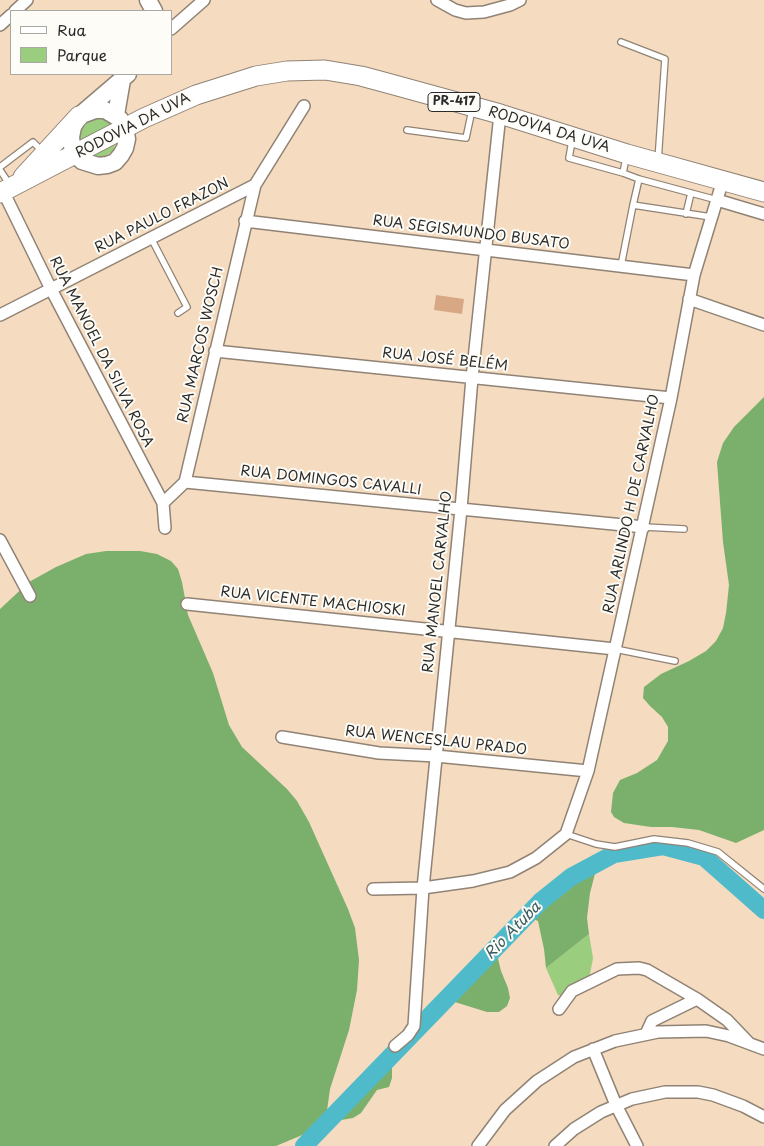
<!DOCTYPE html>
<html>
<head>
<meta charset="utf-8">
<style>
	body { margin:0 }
	#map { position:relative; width:764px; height:1146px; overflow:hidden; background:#f5dbbf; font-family:"Playpen Sans",sans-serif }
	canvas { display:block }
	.legend { position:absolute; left:10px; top:10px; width:162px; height:65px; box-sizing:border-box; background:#fdfcf7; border:1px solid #a9a8a5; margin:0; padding:6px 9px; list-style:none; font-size:15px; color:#2b2b2b }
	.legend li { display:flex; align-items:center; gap:10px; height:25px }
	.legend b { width:25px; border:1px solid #a9a8a5 }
</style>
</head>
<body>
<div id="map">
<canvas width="764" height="1146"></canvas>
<ul class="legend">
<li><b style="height:6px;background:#fff"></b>Rua</li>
<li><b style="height:14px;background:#9acd7d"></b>Parque</li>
</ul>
</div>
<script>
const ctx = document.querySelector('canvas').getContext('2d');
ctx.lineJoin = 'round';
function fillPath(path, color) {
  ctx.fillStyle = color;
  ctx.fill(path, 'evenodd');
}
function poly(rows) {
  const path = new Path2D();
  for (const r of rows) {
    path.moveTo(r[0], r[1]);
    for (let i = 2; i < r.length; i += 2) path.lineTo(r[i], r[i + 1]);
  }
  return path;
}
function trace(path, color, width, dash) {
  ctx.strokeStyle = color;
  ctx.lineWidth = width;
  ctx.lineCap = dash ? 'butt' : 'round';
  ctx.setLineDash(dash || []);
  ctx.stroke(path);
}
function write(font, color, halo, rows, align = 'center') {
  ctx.font = font + ' "Playpen Sans",sans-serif';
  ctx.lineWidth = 4;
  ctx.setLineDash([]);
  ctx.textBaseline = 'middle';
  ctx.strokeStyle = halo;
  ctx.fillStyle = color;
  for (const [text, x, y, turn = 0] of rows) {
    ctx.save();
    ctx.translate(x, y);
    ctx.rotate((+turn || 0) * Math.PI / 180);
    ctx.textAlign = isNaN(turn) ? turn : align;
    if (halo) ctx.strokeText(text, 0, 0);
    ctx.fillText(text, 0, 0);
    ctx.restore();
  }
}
fillPath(poly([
	[92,113,113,122,117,138,113,151,101,158,82,155,74,128],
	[589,934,593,958,588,985,571,1000,558,995,546,968]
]), '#9acd7d');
fillPath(poly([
	[764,397,764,830,736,843,699,830,672,827,651,827,624,823,614,817,611,812,613,793,620,780,637,773,657,760,668,741,668,727,662,717,650,706,643,698,644,687,661,674,689,661,706,651,716,641,723,628,726,613,729,585,723,542,717,462,723,443,734,427],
	[106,551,140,551,157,554,171,561,178,569,182,582,188,615,213,673,229,725,242,747,287,789,297,801,309,822,348,909,355,928,359,960,357,990,349,1030,330,1089,326,1118,332,1123,339,1119,392,1059,392,1078,389,1087,377,1090,361,1113,353,1118,341,1120,319,1128,276,1146,0,1146,0,609,29,582,56,567,86,554],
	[597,866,590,893,587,918,589,934,546,968,544,949,538,921,524,915,552,889,580,874],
	[495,946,501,971,508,988,510,998,507,1006,499,1012,487,1012,445,999]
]), '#7bb06c');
trace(poly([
	[304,1146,541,901,571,877,614,854,663,846,704,857,764,910]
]), '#4fbbca', 18);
fillPath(poly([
	[436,295,464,299,462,314,434,310]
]), '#d7a883');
const service = poly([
	[621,42,665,59,658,161],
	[407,130,466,138,472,110],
	[572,141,569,158,623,173],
	[626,158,623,173,639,179,717,200],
	[0,167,33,142,43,152],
	[0,170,10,185],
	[639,179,633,205,711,217],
	[686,214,691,193],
	[151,238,187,307,178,313],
	[621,266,633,205],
	[644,527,684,529],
	[615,649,675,661],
	[566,834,596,844,615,847,654,839,688,843,718,852,764,889]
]);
const minor = poly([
	[437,0,455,10,466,13,484,12,510,5,520,0],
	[15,11,27,0],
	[0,25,11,15],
	[171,29,204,0],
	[3,191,51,289,163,503,165,528],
	[717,200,764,214],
	[245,221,694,275],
	[689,299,764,325],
	[0,315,255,185,304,106],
	[215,351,671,398],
	[185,482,644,527],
	[163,503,185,482,255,185],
	[0,540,30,596],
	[187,604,615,649],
	[282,737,379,753,436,756,588,771],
	[373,889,423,888,473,881,510,872,536,858,566,834,588,771,671,398,694,275,723,180],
	[559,1009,572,991,617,969,639,968,647,970,697,999,727,1020,749,1043],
	[646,1034,652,1021,697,999],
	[395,1046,408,1035,414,1026,423,888,461,509,472,378,500,114],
	[593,1049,616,1105,637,1146],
	[478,1146,505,1110,537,1081,574,1057,615,1041,658,1032,706,1031,729,1036,764,1049],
	[555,1146,574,1129,601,1112,632,1099,665,1092,698,1092,713,1095,743,1106,764,1117]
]);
const secondary = poly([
	[148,0,154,11],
	[116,115,122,80],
	[79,116,95,110,105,110,120,119,125,128,127,139,125,148,121,155,115,162,107,165,98,166,82,161,76,155,72,146,71,137,73,127,79,116,128,74]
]);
const trunk = poly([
	[23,177,79,116],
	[0,193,144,118,196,95,256,76,287,71,325,70,361,76,387,83,500,114,627,154,764,192]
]);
trace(service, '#908375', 8);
trace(minor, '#908375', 14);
trace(secondary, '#908375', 19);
trace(trunk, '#908375', 21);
trace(service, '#fff', 5.5);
trace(minor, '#fff', 11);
trace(secondary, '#fff', 16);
trace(trunk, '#fff', 19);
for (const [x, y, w] of [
	[454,102,52]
]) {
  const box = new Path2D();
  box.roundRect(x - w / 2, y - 9.5, w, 19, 4);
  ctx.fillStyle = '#fdfcf7';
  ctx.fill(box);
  trace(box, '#2b2b2b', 1);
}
write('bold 12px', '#2b2b2b', null, [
	["PR-417",454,102]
]);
write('14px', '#2b2b2b', '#fdfcf7', [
	["RODOVIA DA UVA",133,126,-27],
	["RODOVIA DA UVA",549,130,17],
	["RUA PAULO FRAZON",162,216,-27],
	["RUA SEGISMUNDO BUSATO",471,233,7],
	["RUA MARCOS WOSCH",201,345,-77],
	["RUA MANOEL DA SILVA ROSA",101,352,63],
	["RUA JOSÉ BELÉM",445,360,6],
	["RUA DOMINGOS CAVALLI",331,481,6],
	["RUA ARLINDO H DE CARVALHO",632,504,-78],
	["RUA MANOEL CARVALHO",438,582,-84],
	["RUA VICENTE MACHIOSKI",313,602,6],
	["RUA WENCESLAU PRADO",436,741,6]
]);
write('italic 15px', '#385d63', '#fdfcf7', [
	["Rio Atuba",513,931,-46]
]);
</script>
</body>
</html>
